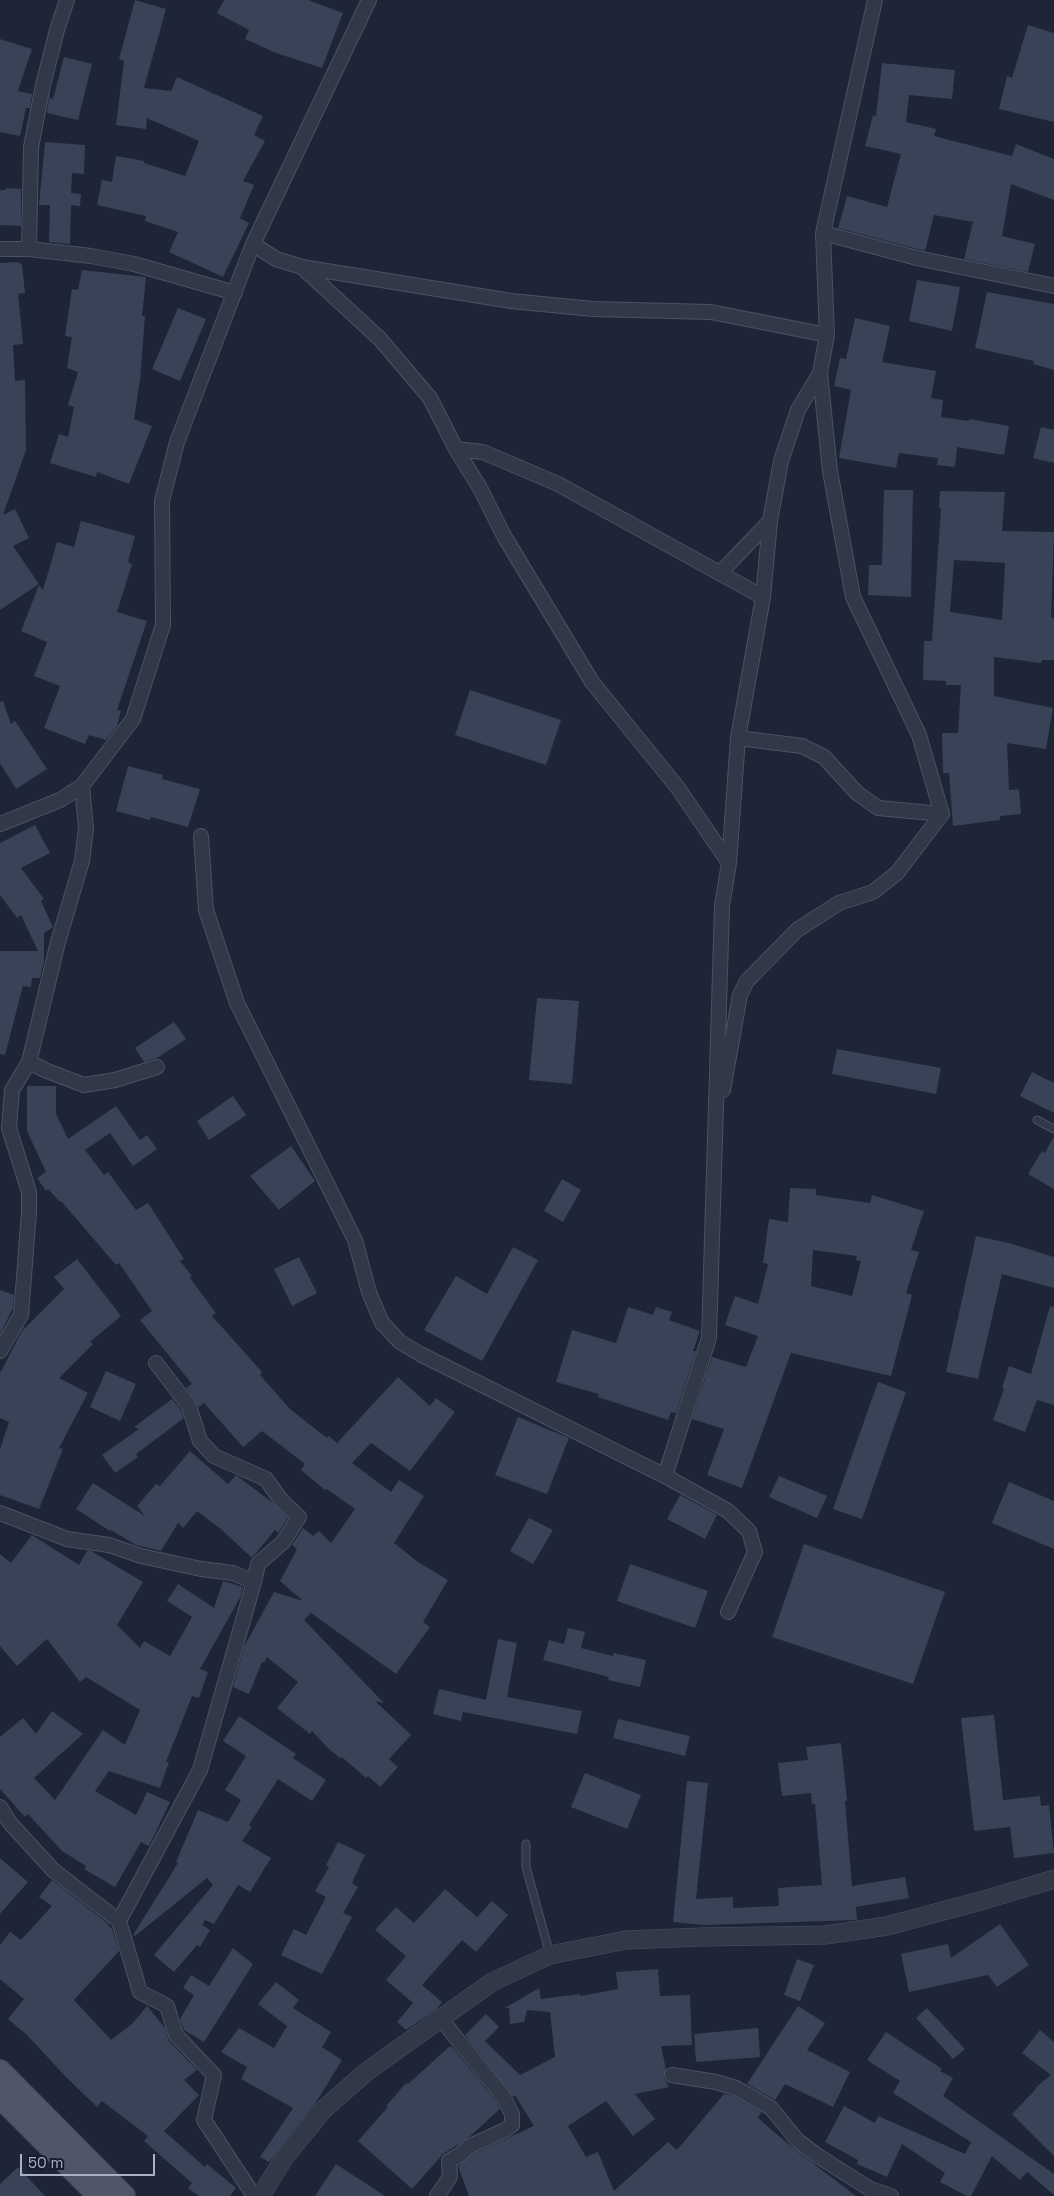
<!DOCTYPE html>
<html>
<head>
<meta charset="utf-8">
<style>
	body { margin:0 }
	#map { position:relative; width:1054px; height:2196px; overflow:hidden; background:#1d2537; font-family:"Space Grotesk",sans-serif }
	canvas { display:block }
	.scale { position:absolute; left:20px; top:2154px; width:135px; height:22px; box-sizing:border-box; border:2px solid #aab1c5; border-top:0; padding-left:6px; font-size:15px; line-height:18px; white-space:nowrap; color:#aab1c5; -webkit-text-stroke:4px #161d2c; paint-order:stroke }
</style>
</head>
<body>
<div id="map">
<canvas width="1054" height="2196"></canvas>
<div class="scale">50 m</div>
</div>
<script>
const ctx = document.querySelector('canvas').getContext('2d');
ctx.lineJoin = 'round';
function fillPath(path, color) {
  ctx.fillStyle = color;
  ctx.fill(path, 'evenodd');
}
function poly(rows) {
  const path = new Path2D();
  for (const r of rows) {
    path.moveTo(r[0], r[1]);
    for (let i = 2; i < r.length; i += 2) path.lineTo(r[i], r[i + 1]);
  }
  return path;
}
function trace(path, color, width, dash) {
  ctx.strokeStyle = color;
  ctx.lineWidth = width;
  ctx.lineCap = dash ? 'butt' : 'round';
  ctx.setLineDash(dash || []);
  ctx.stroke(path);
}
fillPath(poly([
	[135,0,166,9,144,88,171,91,177,77,263,116,254,135,265,141,243,181,254,185,240,218,249,223,223,277,169,252,178,232,145,221,146,216,97,205,102,180,112,182,116,156,144,161,144,163,185,176,199,141,147,118,146,129,116,125,124,61,119,59],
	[224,0,308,0,343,13,322,68,276,53,245,39,249,30,217,13],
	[1028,25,1054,33,1054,122,999,109,1007,76,1012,78],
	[0,39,32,49,18,91,32,94,30,108,26,108,20,136,0,132],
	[64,57,92,64,78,120,47,113,49,98,53,99],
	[882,63,955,70,952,99,909,95,906,122,936,129,934,136,1012,156,1016,144,1054,159,1054,200,1011,184,1002,236,1035,244,1028,272,964,259,973,222,934,215,925,251,838,228,847,196,887,207,901,154,865,146,873,115,876,116],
	[45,142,85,145,84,174,72,173,71,193,81,194,80,206,71,205,70,244,49,242,50,205,39,205],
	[6,188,21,189,21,226,0,225,0,190,6,190],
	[17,262,22,264,25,293,18,294,23,344,13,345,15,381,25,380,26,450,3,515,15,509,29,538,13,546,39,584,0,610,0,263],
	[82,270,146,277,142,316,145,316,140,380,134,419,152,426,129,484,97,472,96,477,50,463,59,434,68,437,74,407,68,405,78,372,67,368,72,337,65,336,72,289,78,290],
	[917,280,960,287,952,331,909,321],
	[987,292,1054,304,1054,370,1033,364,1034,361,975,348],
	[178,308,206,319,180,381,152,369],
	[855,318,890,326,882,362,936,371,931,398,943,400,941,417,969,421,969,419,1009,426,1004,455,957,447,955,467,937,465,938,458,899,453,896,468,839,458,851,390,834,386,840,358,846,359],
	[1041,427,1054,430,1054,463,1033,458],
	[884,490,913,490,911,597,868,595,869,565,882,565],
	[940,491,1005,492,1002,531,1054,532,1051,618,1054,618,1054,660,1042,660,1041,663,994,657,994,696,1053,708,1046,749,1007,743,1009,790,1019,789,1021,814,1000,816,1000,820,953,826,949,773,943,773,942,733,958,733,961,685,946,685,946,681,923,680,924,641,932,641,941,508,939,507],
	[954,560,1005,563,1002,620,950,612],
	[81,521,135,536,128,562,132,564,117,612,147,621,117,710,121,711,117,726,106,740,89,735,85,744,44,728,60,686,34,676,47,642,21,631,39,585,43,590,57,542,74,547],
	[470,690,561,720,546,765,455,735],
	[3,701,11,724,15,721,47,769,16,789,0,763,0,702],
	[128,766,163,775,162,779,200,789,188,827,151,817,150,820,116,811],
	[35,825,50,853,21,868,44,899,41,901,53,927,44,933,44,961,40,978,32,978,31,987,23,986,5,1055,0,1054,0,951,38,951,21,915,17,918,0,895,0,843],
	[537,998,579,1001,572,1084,529,1080],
	[174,1022,186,1039,157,1058,144,1062,135,1048],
	[837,1049,941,1068,936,1094,832,1074],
	[1032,1072,1054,1083,1054,1113,1020,1096],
	[27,1086,56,1086,56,1114,68,1139,116,1106,140,1140,147,1135,157,1149,133,1166,110,1133,85,1150,104,1175,108,1172,136,1210,148,1203,184,1259,180,1261,192,1276,190,1278,216,1313,212,1316,262,1372,260,1375,290,1409,327,1438,329,1436,337,1443,398,1377,430,1406,436,1398,455,1412,410,1471,371,1443,352,1463,391,1492,399,1480,424,1496,394,1543,418,1562,448,1580,423,1622,430,1627,396,1674,311,1613,304,1620,384,1703,375,1701,411,1735,389,1759,398,1767,380,1787,368,1776,366,1778,342,1757,340,1758,328,1748,312,1731,310,1734,277,1708,298,1682,267,1657,264,1663,262,1662,249,1694,233,1687,244,1647,274,1592,303,1601,280,1581,297,1549,292,1545,303,1528,313,1536,319,1531,331,1543,355,1509,327,1489,325,1490,301,1470,305,1464,262,1431,243,1447,204,1403,199,1407,186,1388,192,1384,140,1320,152,1311,119,1263,116,1265,61,1201,60,1202,48,1189,46,1191,37,1178,46,1172,27,1131],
	[233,1096,246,1115,209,1140,197,1121],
	[1054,1136,1054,1189,1028,1174,1042,1151,1045,1153],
	[291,1146,315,1181,279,1210,250,1176],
	[562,1179,581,1190,563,1222,544,1211],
	[790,1188,816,1189,816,1195,870,1203,872,1195,924,1211,911,1250,919,1252,906,1293,912,1295,891,1376,791,1353,742,1488,707,1475,724,1429,692,1419,712,1357,746,1367,758,1336,725,1325,735,1296,758,1304,768,1264,763,1263,769,1219,788,1222],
	[813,1250,857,1256,856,1260,861,1261,852,1296,811,1286],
	[976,1236,1009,1243,1054,1257,1054,1288,1002,1274,978,1379,946,1372],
	[513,1247,538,1260,482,1361,424,1330,456,1276,487,1294],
	[299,1257,317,1293,292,1306,274,1269],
	[77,1259,121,1316,90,1342,93,1344,59,1378,88,1393,59,1448,63,1449,39,1509,0,1495,0,1449,9,1422,0,1418,0,1373,22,1331,64,1289,54,1277],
	[0,1290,14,1295,13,1308,0,1334],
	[1050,1306,1054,1307,1054,1405,1037,1400,1025,1432,993,1420,1004,1389,1002,1388,1009,1366,1031,1374],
	[628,1307,653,1315,656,1307,672,1312,669,1320,700,1331,693,1351,696,1351,676,1413,671,1412,668,1420,598,1397,599,1394,556,1382,572,1330,616,1343],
	[106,1371,136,1384,120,1421,90,1407],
	[878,1382,906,1392,862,1519,833,1509],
	[172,1399,181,1410,184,1418,136,1454,138,1457,115,1473,102,1455,139,1429,134,1427],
	[518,1417,569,1438,547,1494,495,1475],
	[190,1451,228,1484,236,1475,273,1503,288,1518,278,1533,275,1530,252,1558,222,1530,197,1511,183,1528,178,1523,161,1551,136,1545,111,1530,110,1531,76,1509,93,1483,145,1516,137,1506,156,1484,160,1486],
	[779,1476,827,1496,817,1518,769,1497],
	[1009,1482,1054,1501,1054,1549,992,1523],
	[680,1495,717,1515,705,1539,667,1519],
	[529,1518,553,1530,533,1564,510,1551],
	[32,1535,79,1565,87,1551,91,1551,143,1582,117,1625,140,1648,144,1641,170,1656,192,1617,167,1601,178,1584,214,1608,223,1581,243,1587,241,1596,200,1669,208,1672,199,1698,192,1696,166,1762,169,1762,160,1788,109,1771,95,1791,136,1815,147,1792,170,1802,149,1846,141,1842,115,1887,84,1869,86,1866,62,1851,28,1814,25,1817,0,1789,0,1737,23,1718,36,1734,52,1711,83,1734,34,1778,55,1800,103,1730,125,1745,140,1710,86,1677,80,1682,47,1639,17,1666,0,1646,0,1554,11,1563],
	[804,1544,945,1592,913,1684,772,1637],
	[630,1564,708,1591,695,1628,617,1601],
	[568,1628,585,1632,581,1648,613,1656,614,1653,646,1660,640,1687,608,1680,609,1677,543,1660,549,1640,564,1644],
	[498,1639,517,1643,507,1697,582,1711,577,1734,463,1712,461,1721,433,1714,439,1689,486,1700],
	[994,1715,1003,1800,1040,1796,1041,1806,1049,1805,1054,1853,1014,1858,1010,1827,974,1831,961,1718],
	[239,1716,296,1754,293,1758,326,1780,312,1801,278,1779,249,1825,252,1827,242,1841,271,1858,250,1892,238,1885,214,1924,205,1920,202,1925,210,1930,200,1947,197,1945,174,1972,154,1955,213,1885,207,1878,135,1936,133,1935,178,1863,176,1862,198,1810,228,1822,241,1800,225,1790,246,1756,223,1741],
	[618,1719,690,1736,685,1756,613,1738],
	[841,1743,847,1801,845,1801,852,1886,905,1877,909,1898,856,1907,857,1920,704,1925,673,1922,687,1781,708,1783,696,1899,733,1897,733,1908,779,1906,778,1888,822,1885,815,1804,812,1804,811,1793,782,1796,778,1763,808,1760,806,1747],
	[585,1773,641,1795,627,1829,571,1807],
	[338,1842,365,1855,352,1883,358,1887,343,1913,352,1917,322,1974,281,1955,294,1929,306,1935,326,1897,315,1891,329,1867,326,1865],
	[0,1858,28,1882,0,1914],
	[52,1880,107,1923,112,1929,119,1951,74,2000,111,2040,132,2024,147,2006,165,2028,169,2041,197,2070,184,2080,199,2095,164,2131,205,2167,207,2164,236,2188,230,2196,199,2196,188,2188,192,2183,144,2141,148,2136,102,2101,97,2107,65,2076,27,2035,8,2019,24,1999,0,1979,0,1945,10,1932,21,1940,52,1906,39,1897],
	[445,1889,477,1917,492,1901,508,1915,476,1952,462,1940,422,1985,442,2002,437,2009,406,2030,397,2022,413,2003,386,1980,406,1956,375,1930,396,1907,414,1923],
	[1000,1924,1029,1965,997,1987,988,1975,909,1992,901,1954,948,1944,951,1958],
	[233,1948,253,1964,204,2042,184,2030,180,2019,194,1995,183,1988,191,1975,209,1986],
	[797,1959,814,1965,800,2001,784,1995],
	[658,1969,660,1996,690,1995,692,2045,661,2046,666,2069,664,2078,669,2087,635,2094,655,2119,633,2136,606,2101,568,2126,586,2157,598,2152,614,2191,668,2142,677,2150,724,2094,733,2096,761,2112,758,2118,793,2148,856,2196,469,2196,458,2166,473,2154,534,2126,515,2095,513,2097,465,2035,486,2014,499,2027,485,2041,520,2075,555,2057,550,2012,527,2010,524,2022,510,2024,509,2008,505,2008,539,1988,541,1999,580,1994,580,1996,618,1989,616,1972],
	[276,1982,299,2000,293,2008,331,2032,322,2047,342,2060,315,2104,269,2162,260,2157,293,2108,241,2079,247,2067,221,2052,239,2028,274,2048,287,2026,258,2004],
	[798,2006,825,2023,807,2050,850,2072,833,2107,785,2084,775,2100,747,2084],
	[927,2008,965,2049,953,2059,916,2018],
	[758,2028,760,2057,696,2062,694,2034],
	[1040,2030,1054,2042,1054,2156,1012,2114,1036,2089,1035,2088,1051,2075,1022,2053],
	[886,2032,942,2069,940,2071,953,2078,943,2096,1054,2174,1054,2195,1027,2172,1020,2180,992,2156,971,2196,967,2196,940,2182,945,2173,902,2144,887,2177,857,2164,858,2160,825,2142,844,2106,875,2123,878,2116,965,2154,971,2142,893,2093,900,2081,867,2060],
	[450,2046,453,2048,496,2101,500,2109,468,2138,443,2154,412,2189,358,2141,388,2107,386,2106,406,2083,408,2084],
	[336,2164,385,2196,315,2196],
	[18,2167,45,2196,0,2196,0,2184]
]), '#394358');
const service = poly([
	[1037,1120,1054,1129],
	[526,1844,526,1867,550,1955]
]);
const minor = poly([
	[823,233,917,258,1054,286],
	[253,244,276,259,302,267,511,301,593,309,711,312,827,335,820,373,830,471,853,597,919,735,942,814],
	[0,249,29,249,91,256,134,264,235,293],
	[29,249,31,147,43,85,57,30,67,0],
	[302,267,380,339,430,398,456,449,483,452,558,484,763,597],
	[827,335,823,233,875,0],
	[456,449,480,488,504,536,592,682,678,788,729,863],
	[720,573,770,521],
	[738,738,802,746,824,757,857,793,878,808,942,814],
	[0,824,60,800,82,786,133,719,163,625,162,501,177,442,253,244,369,0],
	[201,836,206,910,237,1003,355,1240,369,1292,382,1323,400,1342,420,1354,665,1476,728,1511,749,1531,755,1552,728,1612],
	[29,1062,47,1071,84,1085,115,1080,157,1067],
	[723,1090,740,995,747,981,797,930,839,903,873,892,897,873,942,814],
	[0,1351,21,1315,29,1212,29,1192,9,1128,12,1090,29,1062,58,942,82,861,86,828,82,786],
	[156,1363,189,1406,200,1441,214,1456,266,1479,281,1500,299,1517,283,1542,258,1564,254,1582,200,1770,119,1921,140,1992,167,2006,176,2035,214,2075,204,2120,254,2196],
	[665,1476,709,1338,722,906,729,863,738,738,763,597,770,521,781,461,798,410,820,373],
	[0,1513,67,1539,109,1545,141,1556,201,1569,233,1573,254,1582],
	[0,1807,10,1823,53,1870,119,1921],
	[672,2075,716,2082,736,2088,771,2108,798,2141,818,2156,870,2189,891,2196],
	[437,2196,450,2177,449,2161,461,2154,468,2147,505,2130,512,2125,512,2114,503,2096,441,2019]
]);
const tertiary = poly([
	[261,2196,284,2158,324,2109,366,2072,492,1982,550,1955,626,1940,703,1937,825,1935,887,1926,984,1900,1054,1879]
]);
const primary = poly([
	[0,2071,124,2196],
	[0,2097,99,2196]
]);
trace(service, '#4b5263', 9);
trace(minor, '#4b5263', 16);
trace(tertiary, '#4b5263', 19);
trace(primary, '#3a4151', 24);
trace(service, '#313848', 7);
trace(minor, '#313848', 14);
trace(tertiary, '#313848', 18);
trace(primary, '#4e5668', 22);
</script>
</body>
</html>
